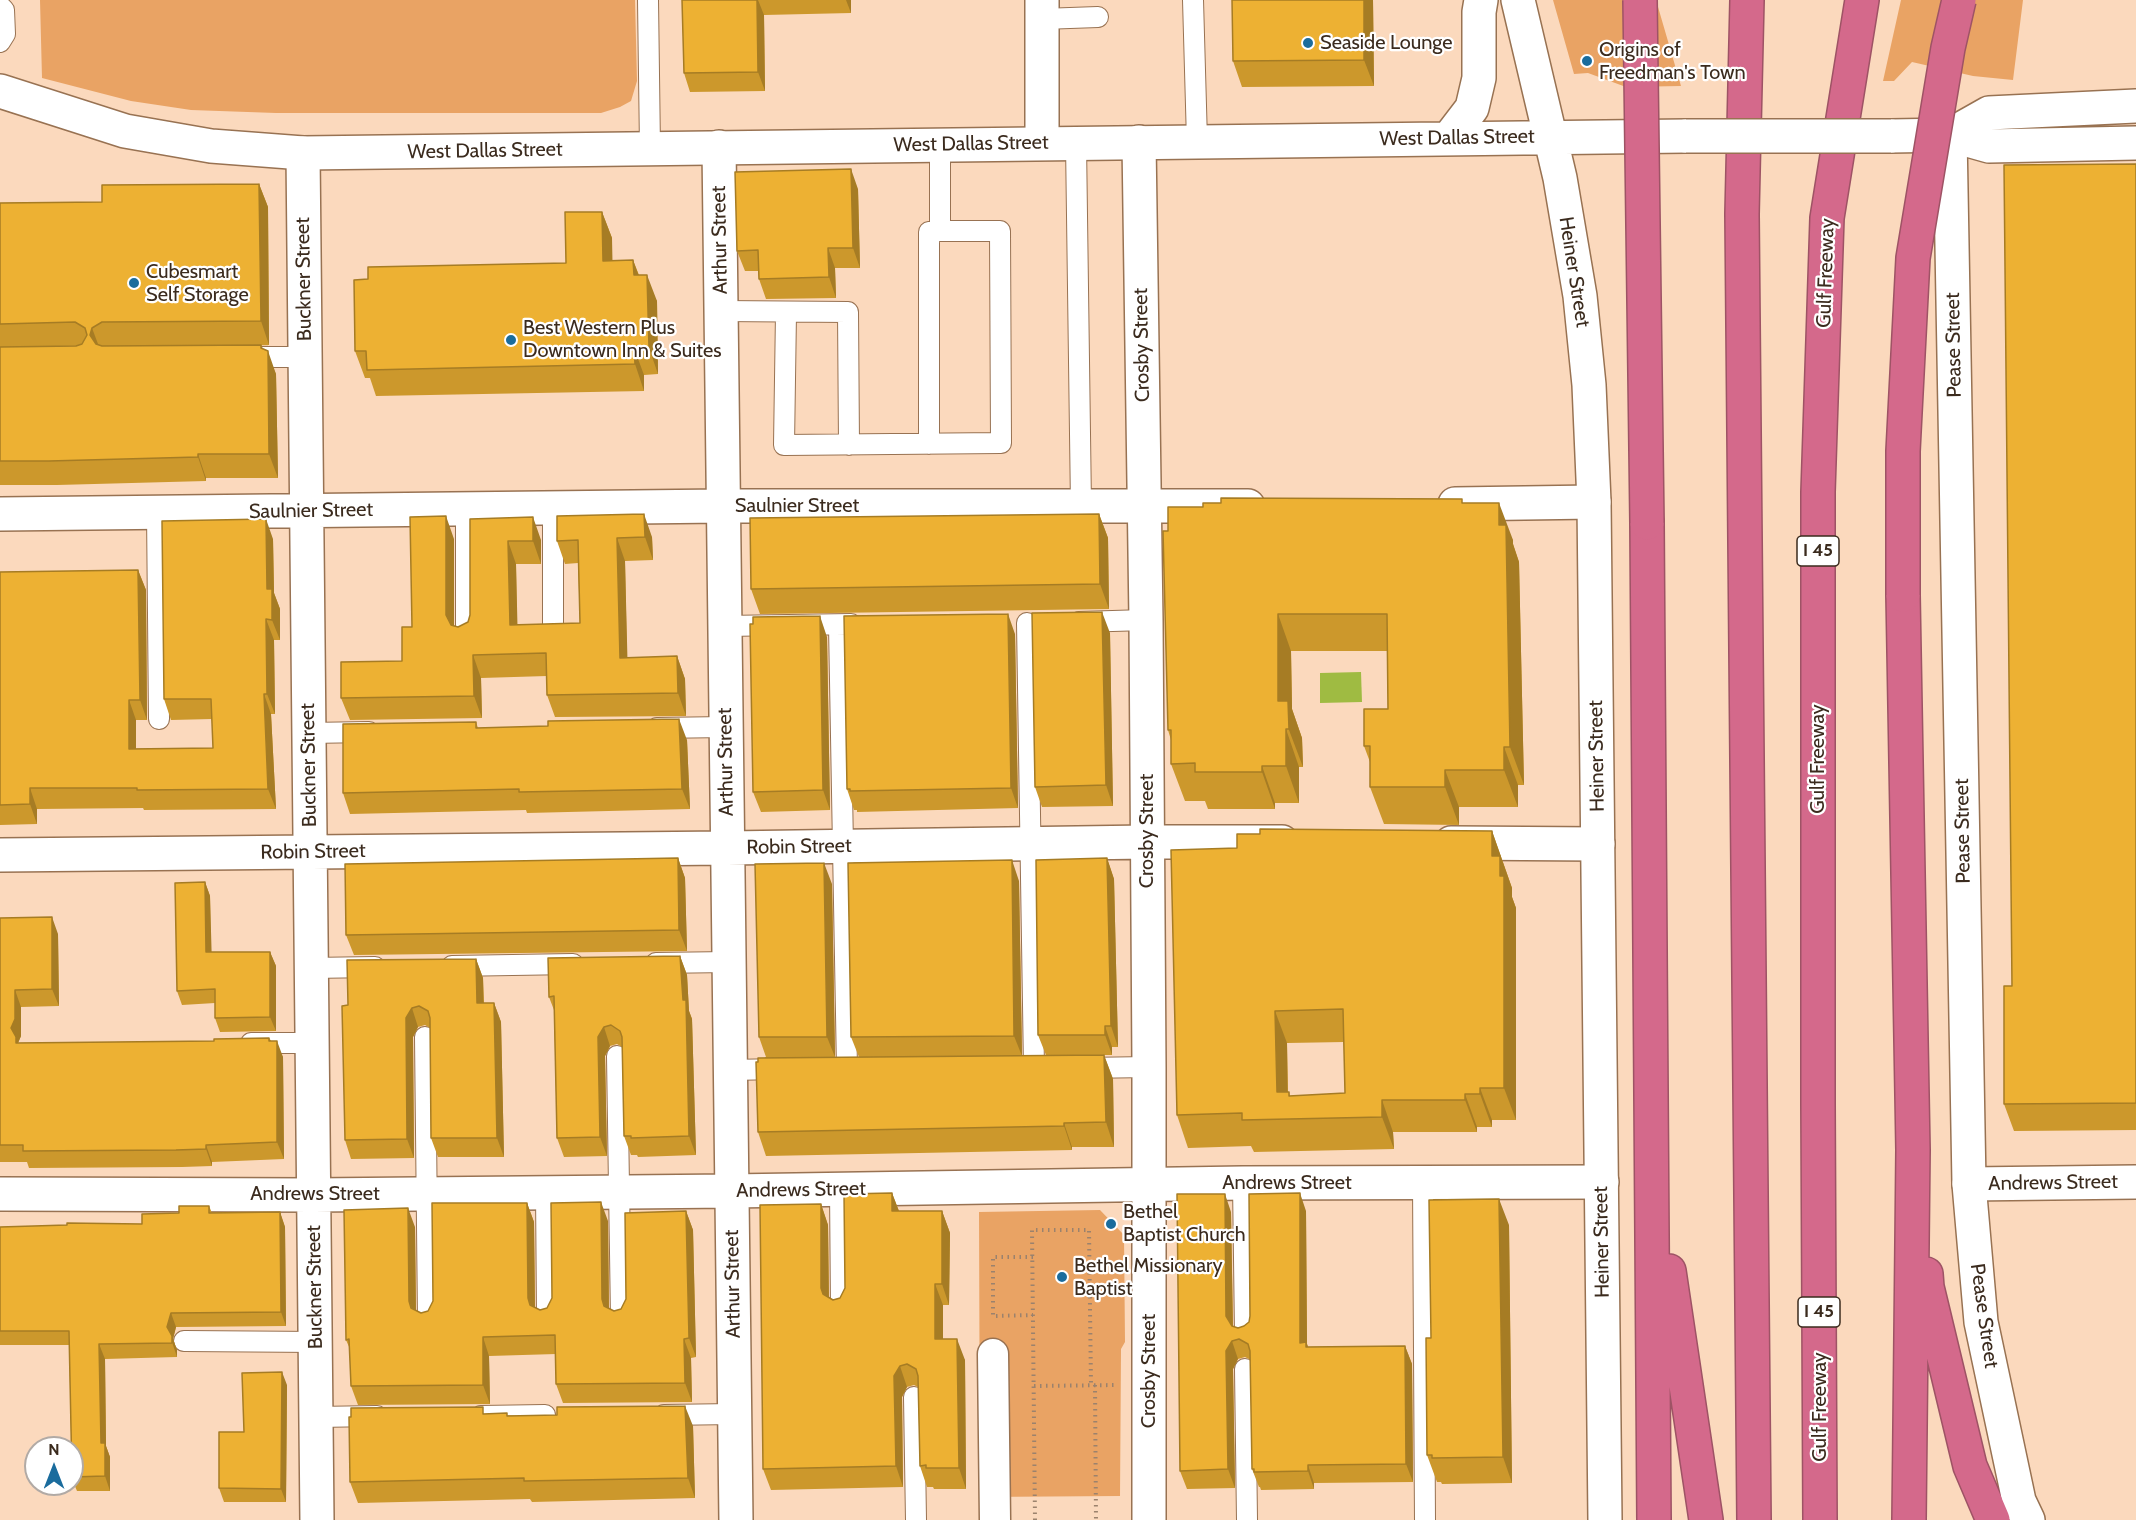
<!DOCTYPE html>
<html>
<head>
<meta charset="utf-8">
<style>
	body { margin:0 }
	#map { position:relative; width:2136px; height:1520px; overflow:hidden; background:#fbd9bd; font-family:Cabin,sans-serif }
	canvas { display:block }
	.north { position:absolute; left:24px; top:1436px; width:60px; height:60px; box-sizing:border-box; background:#fff; border:2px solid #b1aaa5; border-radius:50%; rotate:0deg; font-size:16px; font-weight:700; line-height:24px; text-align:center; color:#3b2b1e }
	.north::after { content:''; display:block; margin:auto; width:21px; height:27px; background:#1a6c9d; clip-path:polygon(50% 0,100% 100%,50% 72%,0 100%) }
</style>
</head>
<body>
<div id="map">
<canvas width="2136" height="1520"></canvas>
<div class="north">N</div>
</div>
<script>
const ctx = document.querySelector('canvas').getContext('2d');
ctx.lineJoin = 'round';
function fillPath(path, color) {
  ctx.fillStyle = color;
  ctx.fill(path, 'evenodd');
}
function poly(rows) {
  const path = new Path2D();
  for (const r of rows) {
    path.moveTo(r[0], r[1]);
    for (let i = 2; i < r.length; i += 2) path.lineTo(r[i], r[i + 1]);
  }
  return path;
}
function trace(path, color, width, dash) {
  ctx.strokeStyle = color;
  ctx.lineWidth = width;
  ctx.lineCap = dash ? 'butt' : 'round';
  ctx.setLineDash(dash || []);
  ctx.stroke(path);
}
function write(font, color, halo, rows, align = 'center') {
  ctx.font = font + ' Cabin,sans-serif';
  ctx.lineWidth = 4.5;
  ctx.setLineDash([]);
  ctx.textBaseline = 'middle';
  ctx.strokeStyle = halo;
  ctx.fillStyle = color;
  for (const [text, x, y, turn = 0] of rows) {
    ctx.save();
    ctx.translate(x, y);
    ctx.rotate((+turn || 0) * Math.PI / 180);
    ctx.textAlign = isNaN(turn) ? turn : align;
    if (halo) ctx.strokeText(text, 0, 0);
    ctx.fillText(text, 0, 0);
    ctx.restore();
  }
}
fillPath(poly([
	[40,0,635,0,637,81,631,101,620,107,601,113,276,113,191,110,131,101,42,78],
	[1553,0,1656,0,1681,86,1626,87,1588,73,1574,74],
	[1901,0,2023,0,2013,80,1973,76,1912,62,1894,81,1883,81],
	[1100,1210,1124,1235,1125,1342,1121,1349,1120,1496,980,1497,979,1212]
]), '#e9a364');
fillPath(poly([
	[1361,672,1362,702,1320,703,1320,673]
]), '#9fbb42');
const service = poly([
	[648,0,650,148],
	[1193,0,1197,141],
	[0,6,4,10,5,34,0,42],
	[1042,19,1098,17],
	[1076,143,1081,506],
	[721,311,848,312,849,445],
	[786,313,784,445,1001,443,1000,231,940,231],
	[246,357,305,357],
	[929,444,929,232,940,231,940,145],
	[553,508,553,625],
	[466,509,466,638],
	[157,512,159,719],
	[1079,622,1146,620],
	[1027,623,1034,1068],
	[839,625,847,1069],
	[725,626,851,624],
	[657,728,726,727],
	[309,733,369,732],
	[656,963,729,962],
	[452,966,573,964],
	[311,968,375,967],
	[425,1037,428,1320],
	[251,1043,312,1043],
	[617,1056,621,1318],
	[1084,1068,1149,1067],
	[730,1070,781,1069],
	[1423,1182,1425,1520],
	[1243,1183,1245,1334],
	[840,1190,841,1309],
	[546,1191,547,1317],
	[184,1341,317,1342],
	[1245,1369,1247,1520],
	[914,1397,916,1520],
	[664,1415,734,1414],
	[481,1416,545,1415],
	[317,1417,377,1416]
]);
const pedestrian = poly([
	[993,1354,995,1520]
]);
const minor = poly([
	[1042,0,1042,143],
	[1139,142,1146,620,1149,1067,1149,1520],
	[719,147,736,1520],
	[303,153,317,1520],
	[1455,504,1594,502],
	[0,514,723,506,1248,506],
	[1451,843,1598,844],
	[0,855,727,848,1147,842,1282,842],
	[1969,1184,2136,1182],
	[0,1194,314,1195,731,1191,1243,1183,1602,1182]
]);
const tertiary = poly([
	[1950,135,1969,1184,1981,1322,2019,1501,2028,1520]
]);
const secondary = poly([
	[1518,0,1560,178,1580,296,1589,385,1594,502,1605,1520],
	[0,91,125,131,211,146,303,153,1686,136],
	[1950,135,1989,113,2136,106],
	[1891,136,1950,135,1989,146,2136,143],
	[1449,138,1472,108,1479,78,1479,12,1481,0]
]);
const motorway = poly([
	[1747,0,1742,214,1754,1520],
	[1647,523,1654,1520],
	[1903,595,1913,1150,1909,1520],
	[1669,1271,1706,1520],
	[1926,1274,1927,1287,1970,1466,1993,1520],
	[1820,1520,1818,1104,1818,492,1827,218,1862,0]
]);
trace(service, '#987252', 22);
trace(pedestrian, '#987252', 33);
trace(minor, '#987252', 36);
trace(tertiary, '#987252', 36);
trace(secondary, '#987252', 36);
trace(motorway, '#9e5365', 36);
trace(poly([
	[1033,1257,993,1257,993,1316,1033,1315],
	[1095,1385,1096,1520],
	[1034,1386,1117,1385],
	[1035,1520,1032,1230,1089,1230,1091,1385]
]), '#9b826d', 4, [1.5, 4.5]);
trace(service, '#fff', 20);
trace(pedestrian, '#fff', 30);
trace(minor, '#fff', 33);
trace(tertiary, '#fff', 33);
trace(secondary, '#fff', 33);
trace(motorway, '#d4698b', 33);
const secondaryBridge = poly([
	[1686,136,1891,136]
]);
const motorwayBridge = poly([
	[1640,0,1647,523],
	[1903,595,1903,451,1913,258,1948,48,1959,0]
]);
trace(secondaryBridge, '#987252', 36, []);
trace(motorwayBridge, '#9e5365', 36, []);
trace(secondaryBridge, '#fff', 33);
trace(motorwayBridge, '#d4698b', 33);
fillPath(poly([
	[682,0,851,0,851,13,764,15,765,91,690,92,684,73],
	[1232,0,1409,0,1373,0,1374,86,1242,87,1233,61],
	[2136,164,2136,1130,2014,1131,2004,1104,2012,986],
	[259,184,268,207,269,345,111,346,261,345,276,374,278,478,206,478,206,481,57,485,0,485,0,203,102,202],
	[858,189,860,268,835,268,836,298,766,299,759,279,758,271,745,271,737,251],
	[602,212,612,238,612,261,633,260,639,275,657,301,658,374,644,375,644,391,376,396,370,378,365,378,355,351,566,263],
	[1463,503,1513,540,1513,544,1519,562,1524,785,1518,785,1518,807,1459,807,1459,825,1384,824,1370,787,1370,762,1364,746,1388,709,1387,651,1291,651,1292,709,1302,738,1303,767,1299,767,1299,803,1275,803,1275,809,1208,809,1205,801,1185,801,1171,764,1171,740,1168,730,1168,531,1203,507],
	[1099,514,1108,538,1109,609,760,614,751,589],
	[557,516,652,537,653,560,625,561,627,658,677,656,685,679,686,716,555,717,547,695,547,676,481,678,482,718,350,720,341,698,402,661,454,539,454,626,458,627,468,622,470,615,470,519,541,540,541,564,516,564,517,625,580,623,578,563,565,564,557,541],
	[273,539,274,593,280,609,280,640,274,640,275,714,271,714,276,809,144,810,143,808,37,809,37,824,0,825,0,572,138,570,146,590,147,720,136,720,136,749,213,748,212,719,171,720,164,699],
	[1110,633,1113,806,1042,807,1035,787],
	[1015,634,1018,808,857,812,857,810,854,810,847,789],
	[827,637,830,810,761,812,753,792],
	[476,722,478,728,687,740,690,809,527,813,526,810,350,814,343,793],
	[1492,831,1512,888,1512,897,1516,908,1516,1120,1492,1120,1492,1127,1477,1127,1477,1132,1393,1132,1394,1149,1254,1152,1251,1146,1188,1148,1177,1115,1237,848],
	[1344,1042,1345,1093,1290,1096,1289,1092,1288,1092,1287,1043],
	[678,858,685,878,687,951,354,955,346,935],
	[1107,858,1114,879,1118,1047,1112,1047,1112,1055,1104,1055,1113,1079,1114,1147,1072,1147,1072,1150,766,1156,758,1132,758,1062,766,1057,759,1037,832,884,835,1057,859,1057,851,1037,1019,881,1022,1056,1046,1055,1038,1035],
	[205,882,210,896,211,952,270,952,276,966,276,1031,220,1032,215,1018,215,1003,182,1005,177,991],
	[0,918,58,934,59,1006,21,1007,21,1036,18,1043,214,1041,269,1038,283,1057,284,1159,212,1162,212,1166,182,1167,29,1168,27,1162,0,1162],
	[680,956,687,975,689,1011,692,1019,696,1155,638,1157,637,1155,631,1155,624,1136,622,1047,617,1044,610,1046,605,1056,607,1156,564,1157,557,1138,554,1010,549,997],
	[476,959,483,978,484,1003,494,1003,501,1022,504,1157,438,1157,431,1138,430,1028,425,1025,418,1027,413,1037,414,1158,351,1159,345,1140,348,1005],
	[892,1193,899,1211,942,1211,950,1233,949,1305,943,1305,943,1339,965,1360,966,1489,934,1489,933,1487,927,1487,920,1466,918,1387,914,1385,907,1387,902,1397,903,1487,771,1490,763,1469,821,1204,828,1225,829,1298,833,1300,840,1298],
	[527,1203,534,1222,535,1307,540,1310,547,1308,608,1221,609,1308,614,1311,621,1309,686,1211,693,1230,696,1357,691,1358,692,1402,563,1403,556,1384,556,1354,489,1356,490,1404,358,1405,351,1386,350,1349,346,1340,415,1227,416,1310,421,1313,428,1311],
	[209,1206,212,1213,280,1212,285,1227,286,1326,176,1327,173,1339,177,1350,177,1357,105,1359,106,1446,110,1457,110,1491,77,1491,72,1479,69,1345,0,1345,0,1227,142,1224],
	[1306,1211,1307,1344,1308,1347,1405,1346,1412,1364,1413,1482,1314,1483,1314,1489,1261,1490,1260,1487,1259,1487,1252,1469,1251,1360,1245,1357,1238,1359,1233,1369,1235,1488,1187,1489,1180,1471,1231,1212,1233,1326,1238,1328,1244,1326,1249,1322],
	[1509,1225,1512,1483,1442,1484,1441,1482,1437,1482,1427,1455,1431,1338],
	[287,1385,286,1502,224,1502,219,1488,244,1432],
	[485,1414,693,1426,695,1498,532,1502,530,1499,358,1503,350,1482]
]), '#cc982c');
fillPath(poly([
	[757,0,758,0,764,15,765,91,758,72],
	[846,0,851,0,851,13],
	[1364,0,1373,0,1374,86,1364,60],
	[851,169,858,189,860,268,853,248],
	[259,184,268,207,269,345,261,321],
	[602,212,612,238,613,287,603,261],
	[828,248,835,268,836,298,829,277],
	[633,260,643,287,634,275],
	[647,275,657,301,658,374,649,348],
	[92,328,101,352,90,335],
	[261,345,268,364,268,351,276,374,278,478,269,454],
	[634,348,644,375,644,391,635,364],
	[198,454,206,478,206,481,198,457],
	[1499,503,1513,540,1513,544,1519,562,1524,785,1510,747,1499,525],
	[644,514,652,537,653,560,645,537],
	[1099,514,1108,538,1109,609,1100,584],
	[446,516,454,539,454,638,446,615],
	[533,517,541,540,541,564,533,541],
	[266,519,273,539,274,593,280,609,280,640,272,620,267,589],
	[617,538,625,561,628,681,620,658],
	[508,541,516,564,518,648,510,625],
	[138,570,146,590,147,720,140,700],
	[1102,612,1110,633,1113,806,1106,785],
	[1008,614,1015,634,1018,808,1011,788],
	[1278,614,1291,651,1292,709,1302,738,1303,767,1278,701],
	[820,616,827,637,830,810,823,790],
	[266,619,274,640,275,714,267,694],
	[473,655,481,678,482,718,474,696],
	[677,656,685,679,686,716,678,693],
	[264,694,271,714,276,809,268,789],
	[129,700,136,720,136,769,129,749],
	[679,719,687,740,690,809,682,789],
	[1286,729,1299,767,1299,803,1286,766],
	[1504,747,1518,785,1518,807,1504,770],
	[1262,766,1275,803,1275,809,1262,772],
	[1445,770,1459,807,1459,825,1445,787],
	[30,788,37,809,37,824,30,804],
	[1492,831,1512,888,1512,897,1516,908,1516,1120,1504,1088,1492,856],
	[678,858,685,878,687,951,679,930],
	[1107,858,1114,879,1118,1047,1111,1026],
	[1012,860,1019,881,1022,1056,1014,1036],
	[824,863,832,884,835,1057,827,1037],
	[205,882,210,896,212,966,206,952],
	[52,917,58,934,59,1006,52,989],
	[270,952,276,966,276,1031,270,1017],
	[680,956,687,975,689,1011,692,1019,696,1155,689,1136],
	[476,959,483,978,484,1022,477,1003],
	[15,990,21,1007,21,1036,18,1043,16,1043,11,1028],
	[494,1003,501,1022,504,1157,497,1138],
	[412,1008,418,1027,413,1037,414,1158,407,1139,406,1018],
	[1275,1011,1287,1043,1288,1119,1277,1092],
	[1105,1026,1112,1047,1112,1055,1105,1035],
	[604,1027,610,1046,605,1056,607,1156,600,1137,598,1037],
	[277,1041,283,1057,284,1159,277,1142],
	[1104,1055,1113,1079,1114,1147,1106,1122],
	[1480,1088,1492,1120,1492,1127,1480,1094],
	[1465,1094,1477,1127,1477,1132,1465,1100],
	[1382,1100,1393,1132,1394,1149,1382,1117],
	[1064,1123,1072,1147,1072,1150,1064,1126],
	[206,1145,212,1162,212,1166,206,1149],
	[892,1193,900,1214,892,1211],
	[1300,1193,1306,1211,1307,1344,1313,1361,1300,1343],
	[1225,1194,1231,1212,1233,1334,1226,1316],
	[1499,1199,1509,1225,1512,1483,1503,1457],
	[601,1202,608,1221,609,1318,602,1299],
	[527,1203,534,1222,535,1317,528,1298],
	[821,1204,828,1225,829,1309,821,1288],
	[408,1208,415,1227,416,1320,409,1301],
	[686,1211,693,1230,696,1357,689,1338],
	[942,1211,950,1233,949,1305,942,1284],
	[280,1212,285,1227,286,1326,281,1312],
	[935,1284,943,1305,943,1360,935,1339],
	[171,1313,176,1327,173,1339,177,1350,177,1357,167,1327],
	[483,1337,489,1356,490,1404,483,1385],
	[684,1339,691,1358,692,1402,685,1383],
	[957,1339,965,1360,966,1489,959,1468],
	[1232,1341,1238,1359,1233,1369,1235,1488,1228,1469,1226,1351],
	[99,1344,105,1359,106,1446,110,1457,110,1491,105,1476,101,1443],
	[1405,1346,1412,1364,1413,1482,1406,1464],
	[900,1366,907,1387,902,1397,903,1487,896,1466,894,1376],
	[282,1372,287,1385,286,1502,281,1489],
	[685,1406,693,1426,695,1498,688,1478],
	[1308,1465,1314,1483,1314,1489,1308,1471]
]), '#a67c24');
const building = poly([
	[682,0,757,0,758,72,684,73,682,0],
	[1232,0,1364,0,1364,60,1233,61,1232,0],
	[2136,164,2136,1103,2004,1104,2004,986,2012,986,2004,165,2136,164],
	[851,169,853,248,828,248,829,277,759,279,758,250,737,251,735,172,851,169],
	[259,184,261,321,102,322,92,328,90,335,96,344,102,346,261,345,261,348,268,351,269,454,198,454,198,457,49,461,0,461,0,347,76,346,82,344,87,335,85,328,75,322,0,324,0,203,102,202,102,185,259,184],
	[565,212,602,212,603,261,633,260,634,275,647,275,649,348,634,348,635,364,367,370,366,351,355,351,354,280,368,279,368,267,566,263,565,212],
	[1221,498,1462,499,1462,503,1499,503,1499,525,1506,525,1510,747,1504,747,1504,770,1445,770,1445,787,1370,787,1370,746,1364,746,1364,709,1388,709,1387,614,1278,614,1278,701,1288,701,1289,729,1286,729,1286,766,1262,766,1262,772,1195,772,1195,763,1171,764,1171,730,1168,730,1163,531,1168,531,1168,507,1203,507,1203,503,1221,503,1221,498],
	[644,514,645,537,617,538,620,658,677,656,678,693,547,695,546,653,473,655,474,696,341,698,341,662,402,661,402,627,412,627,410,517,446,516,446,615,451,625,458,627,468,622,470,615,470,519,533,517,533,541,508,541,510,625,580,623,578,540,557,541,557,516,644,514],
	[1099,514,1100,584,751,589,750,518,1099,514],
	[266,519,267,589,272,589,272,620,266,619,267,694,264,694,268,789,137,790,137,788,30,788,30,804,0,805,0,572,138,570,140,700,129,700,129,749,213,748,211,699,164,699,162,521,266,519],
	[1102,612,1106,785,1035,787,1032,613,1102,612],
	[1008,614,1011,788,850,791,850,789,847,789,844,616,1008,614],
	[820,616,823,790,753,792,750,624,753,624,753,617,820,616],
	[679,719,682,789,519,792,519,789,343,793,343,724,476,722,476,728,548,726,548,721,679,719],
	[1260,829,1492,831,1492,856,1500,856,1500,876,1504,876,1504,1088,1480,1088,1480,1094,1465,1094,1465,1100,1382,1100,1382,1117,1242,1120,1242,1113,1177,1115,1171,850,1237,848,1237,834,1260,834,1260,829],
	[1343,1009,1345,1093,1289,1096,1289,1092,1277,1092,1275,1011,1343,1009],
	[678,858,679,930,346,935,345,864,678,858],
	[1107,858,1111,1026,1105,1026,1105,1035,1038,1035,1036,860,1107,858],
	[1012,860,1014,1036,851,1037,848,863,1012,860],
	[824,863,827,1037,759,1037,755,864,824,863],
	[205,882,206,952,270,952,270,1017,215,1018,215,989,177,991,175,883,205,882],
	[52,917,52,989,15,990,15,1019,11,1028,16,1037,16,1043,214,1041,214,1039,269,1038,269,1041,277,1041,277,1142,206,1145,206,1149,176,1150,23,1151,23,1145,0,1145,0,918,52,917],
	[680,956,683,1000,686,1000,689,1136,631,1138,631,1136,624,1136,622,1037,620,1031,611,1025,604,1027,598,1037,600,1137,557,1138,554,996,549,997,548,958,680,956],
	[476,959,477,1003,494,1003,497,1138,431,1138,430,1018,428,1011,419,1006,412,1008,406,1018,407,1139,345,1140,342,1006,348,1005,347,960,476,959],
	[1104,1055,1106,1122,1064,1123,1064,1126,758,1132,756,1062,758,1062,758,1058,1104,1055],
	[892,1193,892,1211,942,1211,942,1284,935,1284,935,1339,957,1339,959,1468,926,1468,926,1465,920,1466,918,1376,916,1369,907,1364,900,1366,894,1376,896,1466,763,1469,760,1205,821,1204,821,1288,823,1294,833,1300,840,1298,845,1288,844,1194,892,1193],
	[1300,1193,1300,1343,1306,1342,1306,1347,1405,1346,1406,1464,1308,1465,1308,1471,1254,1472,1254,1469,1252,1469,1250,1351,1248,1344,1239,1339,1232,1341,1226,1351,1228,1469,1180,1471,1177,1194,1225,1194,1226,1316,1232,1326,1238,1328,1244,1326,1249,1322,1250,1316,1249,1194,1300,1193],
	[1499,1199,1503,1457,1432,1458,1432,1455,1427,1455,1426,1338,1431,1338,1429,1200,1499,1199],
	[601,1202,602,1299,604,1306,614,1311,621,1309,626,1299,625,1213,686,1211,689,1338,684,1339,685,1383,556,1384,555,1335,483,1337,483,1385,351,1386,349,1339,346,1340,344,1210,408,1208,409,1301,411,1308,421,1313,428,1311,433,1301,432,1203,527,1203,528,1298,530,1305,540,1310,547,1308,552,1298,551,1203,601,1202],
	[179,1206,209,1206,209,1213,280,1212,281,1312,171,1313,167,1327,172,1336,172,1343,99,1344,101,1443,105,1443,105,1476,72,1477,69,1331,0,1331,0,1227,67,1225,67,1223,142,1224,142,1214,179,1213,179,1206],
	[282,1372,281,1489,219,1488,219,1432,244,1432,242,1373,282,1372],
	[685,1406,688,1478,524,1481,524,1478,350,1482,349,1417,351,1417,351,1408,483,1407,483,1414,507,1413,507,1416,557,1415,557,1407,685,1406]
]);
fillPath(building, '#edb133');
trace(building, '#a67c24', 1.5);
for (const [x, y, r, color] of [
	[1308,43,6,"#1a6c9d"],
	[1587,61,6,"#1a6c9d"],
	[134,283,6,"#1a6c9d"],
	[511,340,6,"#1a6c9d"],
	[1111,1224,6,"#1a6c9d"],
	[1062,1277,6,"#1a6c9d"]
]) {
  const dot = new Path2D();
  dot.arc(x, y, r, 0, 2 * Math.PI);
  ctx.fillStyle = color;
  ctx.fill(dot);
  trace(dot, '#fff', 2);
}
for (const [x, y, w] of [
	[1818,551,42],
	[1819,1312,42]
]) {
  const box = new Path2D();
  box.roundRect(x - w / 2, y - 15, w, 30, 4.5);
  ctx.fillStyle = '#fff';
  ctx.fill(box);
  trace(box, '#3b2b1e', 1.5);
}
write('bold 18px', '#3b2b1e', null, [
	["I 45",1818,551],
	["I 45",1819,1312]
]);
write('20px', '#3b2b1e', '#fff', [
	["Seaside Lounge",1320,43],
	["Origins of",1599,50],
	["Freedman's Town",1599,73],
	["Cubesmart",146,272],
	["Self Storage",146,295],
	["Best Western Plus",523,328],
	["Downtown Inn & Suites",523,351],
	["Bethel",1123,1212],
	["Baptist Church",1123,1235],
	["Bethel Missionary",1074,1266],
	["Baptist",1074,1289]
], 'left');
write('20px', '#3b2b1e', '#fff', [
	["West Dallas Street",1457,138,-1],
	["West Dallas Street",971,144,-1],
	["West Dallas Street",485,151,-1],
	["Arthur Street",720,240,-91],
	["Heiner Street",1574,272,81],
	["Gulf Freeway",1826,273,-88],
	["Buckner Street",304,279,-91],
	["Crosby Street",1142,345,-91],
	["Pease Street",1954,345,-91],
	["Saulnier Street",797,506],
	["Saulnier Street",311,511,-1],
	["Heiner Street",1597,756,-91],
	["Gulf Freeway",1818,759,-90],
	["Arthur Street",726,762,-91],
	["Buckner Street",309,765,-91],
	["Crosby Street",1147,831,-90],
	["Pease Street",1963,831,-91],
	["Robin Street",799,847,-1],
	["Robin Street",313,852,-1],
	["Andrews Street",1287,1183],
	["Andrews Street",2053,1183,-1],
	["Andrews Street",801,1190,-1],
	["Andrews Street",315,1194],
	["Heiner Street",1602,1242,-91],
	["Arthur Street",733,1284,-91],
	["Buckner Street",315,1287,-91],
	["Pease Street",1984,1316,82],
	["Crosby Street",1149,1371,-90],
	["Gulf Freeway",1820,1407,-90]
]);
</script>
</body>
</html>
